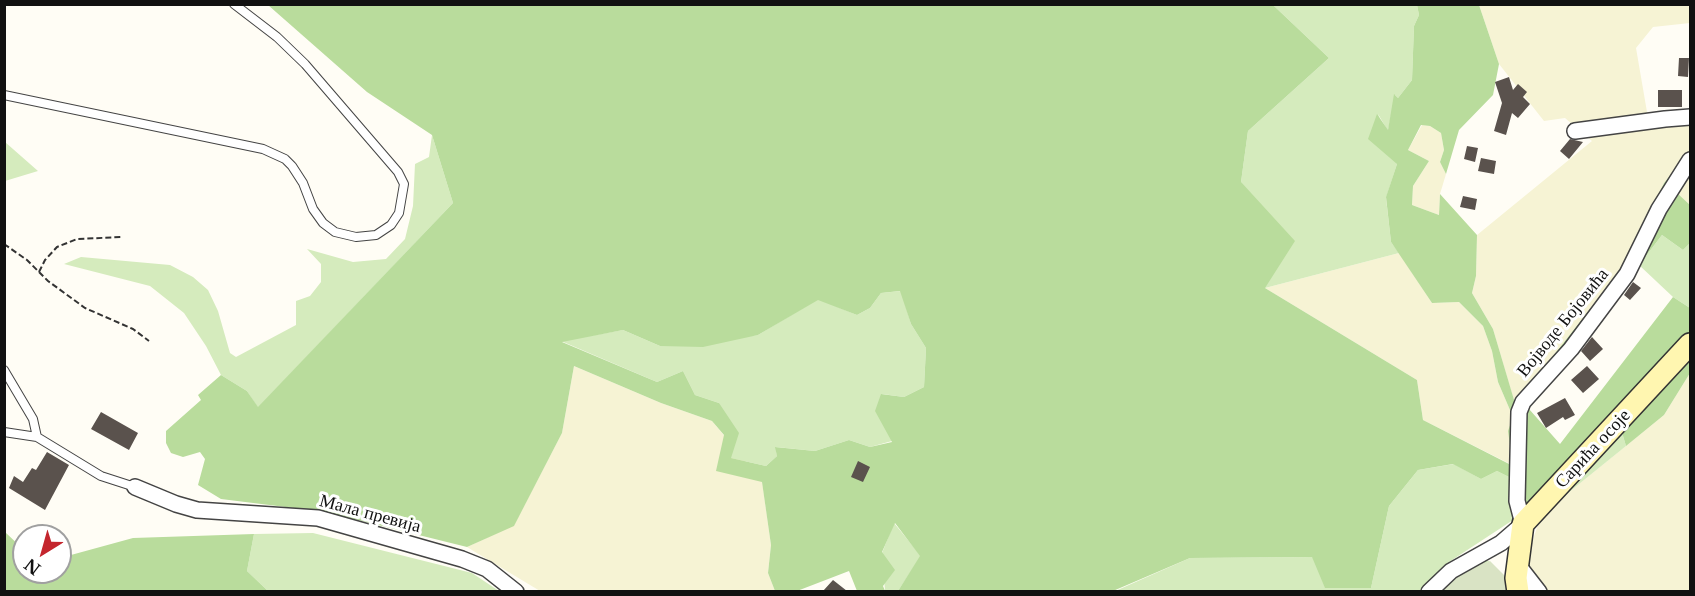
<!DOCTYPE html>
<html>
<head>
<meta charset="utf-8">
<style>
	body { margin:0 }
	#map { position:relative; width:1695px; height:596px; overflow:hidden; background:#fffdf5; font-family:"Libre Baskerville",serif }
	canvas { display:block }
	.frame { position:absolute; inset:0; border:6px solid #111; pointer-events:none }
	.north { position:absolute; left:12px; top:524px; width:60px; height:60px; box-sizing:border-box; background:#fff; border:2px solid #a0a0a0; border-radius:50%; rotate:217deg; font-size:16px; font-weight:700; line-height:24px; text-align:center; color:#111 }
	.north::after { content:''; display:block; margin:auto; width:21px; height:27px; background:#c4262e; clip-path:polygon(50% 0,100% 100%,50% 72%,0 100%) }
</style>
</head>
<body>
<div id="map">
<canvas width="1695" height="596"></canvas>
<div class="frame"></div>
<div class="north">N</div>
</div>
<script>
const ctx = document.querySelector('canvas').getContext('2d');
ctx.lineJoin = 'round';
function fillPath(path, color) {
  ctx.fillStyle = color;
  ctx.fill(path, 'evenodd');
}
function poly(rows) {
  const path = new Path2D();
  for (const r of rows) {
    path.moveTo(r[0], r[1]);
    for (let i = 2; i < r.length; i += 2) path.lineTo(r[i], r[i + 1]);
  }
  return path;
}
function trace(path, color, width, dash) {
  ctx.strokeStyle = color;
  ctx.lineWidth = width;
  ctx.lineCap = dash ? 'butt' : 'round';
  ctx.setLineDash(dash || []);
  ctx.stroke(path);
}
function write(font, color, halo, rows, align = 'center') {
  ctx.font = font + ' "Libre Baskerville",serif';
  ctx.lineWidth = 6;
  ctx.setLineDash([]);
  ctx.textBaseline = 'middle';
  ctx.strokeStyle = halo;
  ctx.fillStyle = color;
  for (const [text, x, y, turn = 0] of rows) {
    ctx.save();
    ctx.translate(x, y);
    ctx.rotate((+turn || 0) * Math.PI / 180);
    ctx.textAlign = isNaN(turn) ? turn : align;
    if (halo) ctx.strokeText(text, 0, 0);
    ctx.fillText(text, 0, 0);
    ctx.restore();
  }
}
fillPath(poly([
	[1479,5,1690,5,1690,23,1653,27,1636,48,1647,112,1690,115,1690,151,1664,183,1622,269,1553,356,1517,411,1493,329,1472,293,1476,276,1477,235,1592,141,1565,118,1544,121,1499,64],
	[1422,125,1430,126,1441,133,1444,150,1440,162,1446,174,1440,194,1439,215,1412,205,1413,186,1429,161,1408,150],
	[1690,176,1690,205,1676,192],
	[1399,253,1432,303,1459,302,1483,326,1492,351,1498,382,1513,417,1514,466,1423,420,1417,380,1265,288],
	[574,366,661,403,712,421,762,481,771,545,768,573,775,591,540,591,467,547,514,525,562,433],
	[1690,373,1690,591,1543,591,1524,564,1542,514,1664,415]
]), '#f6f3d4');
fillPath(poly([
	[1273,5,1417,5,1419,15,1414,26,1412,80,1398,98,1395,95,1388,131,1378,114,1397,164,1386,198,1391,242,1399,253,1265,288,1241,182,1248,131,1329,58],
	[432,135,453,203,258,408,247,391,221,375,206,346,184,313,150,286,64,264,81,257,170,265,193,277,208,290,218,311,230,353,236,357,296,325,296,301,310,296,321,282,321,264,307,249,353,262,386,259,405,239,413,206,415,164,429,157],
	[4,142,5,142,38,171,5,181],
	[1662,235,1683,250,1690,243,1690,308,1673,297,1639,265],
	[901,291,911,324,926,348,924,387,904,397,882,394,892,441,870,447,849,440,815,451,776,447,777,456,766,466,731,458,719,403,695,395,683,371,657,382,561,341,623,330,660,346,758,335,818,299,857,315,870,308,881,293],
	[1621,429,1626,446,1542,514],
	[1454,464,1481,479,1497,471,1513,479,1513,520,1449,562,1490,561,1453,584,1449,591,1113,592,1190,558,1312,557,1371,588,1389,506,1418,470],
	[894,523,921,556,898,591,885,591,882,553],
	[313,533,472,573,499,591,268,591,247,571,254,534]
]), '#d5ebbd');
fillPath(poly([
	[268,5,1273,5,1329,58,1248,131,1241,182,1295,241,1265,288,1417,380,1423,420,1513,466,1508,431,1513,417,1498,382,1492,351,1483,326,1459,302,1432,303,1391,242,1386,197,1397,164,1368,139,1377,114,1388,130,1394,94,1398,98,1412,80,1414,26,1419,15,1417,5,1479,5,1499,64,1493,95,1459,130,1446,174,1440,162,1444,150,1441,133,1430,126,1421,125,1408,150,1429,161,1413,186,1412,205,1439,215,1440,194,1477,235,1476,276,1472,293,1493,329,1517,410,1553,356,1622,269,1664,183,1690,151,1690,176,1676,192,1690,205,1690,243,1683,250,1662,235,1639,265,1578,326,1529,409,1560,444,1673,297,1690,308,1690,373,1664,415,1626,446,1621,429,1542,514,1513,520,1513,479,1497,471,1481,479,1453,464,1418,470,1389,506,1371,588,1325,588,1312,557,1190,558,1113,591,898,591,920,556,895,523,882,552,895,570,883,586,885,591,857,591,849,571,797,591,775,591,768,573,771,545,762,482,716,471,724,435,712,421,661,403,574,366,562,433,514,526,467,547,326,512,221,499,198,485,205,459,200,452,183,457,171,453,166,443,166,431,201,400,198,395,221,375,247,391,258,407,453,203,432,135,367,92],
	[900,291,911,324,926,348,924,387,904,397,881,394,875,411,892,442,870,447,849,440,815,451,775,447,777,456,766,466,731,458,739,433,719,403,695,395,683,371,657,382,562,342,623,330,660,346,703,347,758,335,818,300,857,315,870,308,881,293],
	[5,532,24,550,24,572,60,572,60,558,133,538,254,534,247,571,268,591,5,591]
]), '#b9dc9c');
fillPath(poly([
	[1490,561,1510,581,1511,591,1437,592,1461,573,1481,562,1486,563]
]), '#d9e3c4');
fillPath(poly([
	[1679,58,1689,58,1688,77,1678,76],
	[1509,77,1513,90,1518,84,1527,92,1523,97,1530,104,1518,118,1512,113,1506,135,1494,131,1502,103,1495,82],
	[1658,90,1682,90,1682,107,1658,107],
	[1570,139,1583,142,1569,159,1560,151],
	[1467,146,1478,148,1475,162,1464,159],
	[1481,158,1496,161,1494,174,1478,171],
	[1463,196,1477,199,1475,210,1460,207],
	[1633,282,1641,288,1630,300,1624,295],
	[1592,337,1603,349,1590,361,1581,351],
	[1587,366,1599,379,1583,393,1571,380],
	[1565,398,1575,415,1565,420,1563,417,1546,428,1537,413],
	[101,412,138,433,129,450,91,429],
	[47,452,69,465,45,510,9,488,14,476,23,482,32,468,36,470],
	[858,461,870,467,863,482,851,477],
	[833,580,847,591,823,591]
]), '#5a524d');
const lane = poly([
	[4,95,263,149,285,159,292,166,303,183,313,209,323,223,335,232,356,237,376,235,391,225,399,213,404,184,398,172,305,64,277,37,234,4],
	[4,370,33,419,37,437,101,476,135,487],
	[4,432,37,437]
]);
const street = poly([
	[1575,131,1665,119,1690,117],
	[135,487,176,504,197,510,318,518,462,559,487,569,516,592],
	[1518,565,1539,592],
	[1429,592,1451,571,1501,543,1523,524,1517,501,1519,412,1523,402,1571,349,1627,274,1659,209,1690,160]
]);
const secondary = poly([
	[1518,592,1516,578,1523,524,1690,344]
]);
trace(lane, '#444', 10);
trace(street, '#444', 18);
trace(secondary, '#333', 24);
trace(poly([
	[4,244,27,260,48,281,85,308,133,329,149,341],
	[39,272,45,260,57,247,77,239,122,237]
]), '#333', 2, [6, 3]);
trace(lane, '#fff', 8);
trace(street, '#fff', 15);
trace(secondary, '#fff6b0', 21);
write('18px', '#111', '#fff', [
	["Војводе Бојовића",1563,323,-51],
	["Сарића осоје",1593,449,-47],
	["Мала превија",370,514,15]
]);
</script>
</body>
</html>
